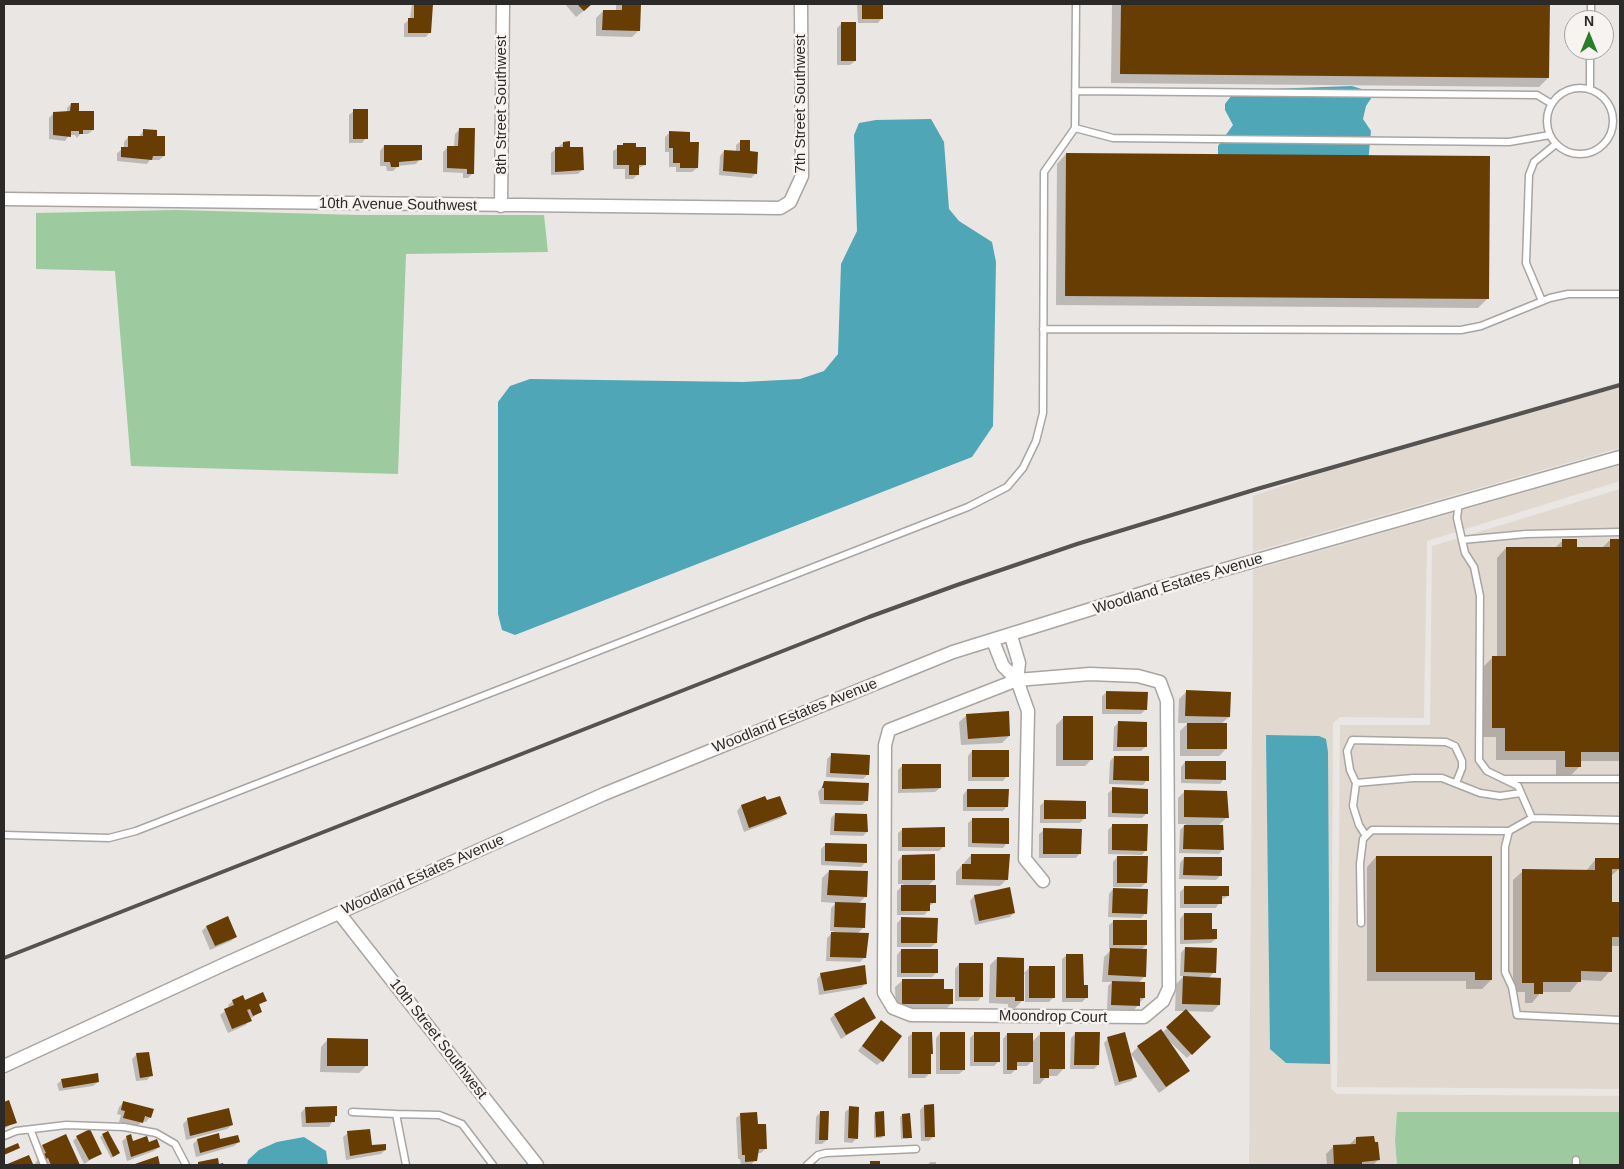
<!DOCTYPE html>
<html>
<head>
<meta charset="utf-8">
<style>
	body { margin:0 }
	#map { position:relative; width:1624px; height:1169px; overflow:hidden; background:#eae6e3; font-family:Arial,sans-serif }
	canvas { display:block }
	.frame { position:absolute; inset:0; border:5px solid #2b2a29; pointer-events:none }
	.north { position:absolute; left:1564px; top:10px; width:50px; height:50px; box-sizing:border-box; background:#f7f3f0; border:1px solid #a5a3a0; border-radius:50%; rotate:0deg; font-size:14px; font-weight:700; line-height:20px; text-align:center; color:#2b2a29 }
	.north::after { content:''; display:block; margin:auto; width:18px; height:22px; background:#287e2b; clip-path:polygon(50% 0,100% 100%,50% 72%,0 100%) }
</style>
</head>
<body>
<div id="map">
<canvas width="1624" height="1169"></canvas>
<div class="frame"></div>
<div class="north">N</div>
</div>
<script>
const ctx = document.querySelector('canvas').getContext('2d');
ctx.lineJoin = 'round';
function fillPath(path, color) {
  ctx.fillStyle = color;
  ctx.fill(path, 'evenodd');
}
function poly(rows) {
  const path = new Path2D();
  for (const r of rows) {
    if (r.length === 3) {
      path.moveTo(r[0] + r[2], r[1]);
      path.arc(r[0], r[1], r[2], 0, 2 * Math.PI);
      continue;
    }
    path.moveTo(r[0], r[1]);
    for (let i = 2; i < r.length; i += 2) path.lineTo(r[i], r[i + 1]);
  }
  return path;
}
function trace(path, color, width, dash) {
  ctx.strokeStyle = color;
  ctx.lineWidth = width;
  ctx.lineCap = dash ? 'butt' : 'round';
  ctx.setLineDash(dash || []);
  ctx.stroke(path);
}
function write(font, color, halo, rows, align = 'center') {
  ctx.font = font + ' Arial,sans-serif';
  ctx.lineWidth = 5;
  ctx.setLineDash([]);
  ctx.textBaseline = 'middle';
  ctx.strokeStyle = halo;
  ctx.fillStyle = color;
  for (const [text, x, y, turn = 0] of rows) {
    ctx.save();
    ctx.translate(x, y);
    ctx.rotate((+turn || 0) * Math.PI / 180);
    ctx.textAlign = isNaN(turn) ? turn : align;
    if (halo) ctx.strokeText(text, 0, 0);
    ctx.fillText(text, 0, 0);
    ctx.restore();
  }
}
fillPath(poly([
	[1620,382,1620,448,1253,552,1253,496,1387,450],
	[1620,465,1620,481,1427,541,1424,718,1340,717,1333,723,1331,1089,1337,1094,1620,1096,1620,1112,1398,1112,1395,1141,1397,1165,1249,1165,1253,570],
	[1620,489,1620,1089,1337,1087,1340,725,1430,725,1432,546]
]), '#e1d8d0');
fillPath(poly([
	[176,210,360,215,544,215,548,252,406,254,398,474,131,466,115,271,36,269,36,213],
	[1397,1112,1620,1112,1620,1165,1397,1165,1395,1141]
]), '#9dcb9f');
fillPath(poly([
	[1352,86,1368,91,1372,97,1366,106,1363,119,1371,131,1362,228,1218,169,1218,146,1233,125,1225,110,1225,104,1232,95,1240,90],
	[931,119,944,142,949,209,959,221,992,242,996,262,993,426,972,457,515,635,502,630,498,614,498,402,510,386,530,379,743,382,800,379,824,371,838,354,841,264,857,231,854,135,859,123,876,120],
	[1266,735,1319,736,1326,739,1328,752,1330,1064,1286,1063,1270,1049],
	[304,1137,326,1151,328,1165,247,1165,248,1160,259,1150,277,1142]
]), '#4ea6b7');
fillPath(poly([
	[412,4,431,4,430,32,426,37,404,37,404,24,410,19],
	[565,4,592,4,576,17],
	[616,4,640,4,639,30,632,37,596,36,596,18,603,11,616,11],
	[857,4,886,4,882,4,882,18,878,23,858,23],
	[1112,4,1549,4,1548,78,1539,87,1111,83],
	[842,23,855,61,850,65,837,65,837,28],
	[71,104,93,130,88,134,80,134,77,138,75,135,69,135,65,141,49,139,49,118,54,113,67,112,67,108],
	[354,111,366,138,362,143,349,143,349,115],
	[460,129,473,173,468,178,463,178,463,173,443,172,443,152,448,147,454,147,455,134],
	[143,131,156,137,164,156,159,160,150,160,147,164,117,161,117,153,124,148,124,142,128,137,139,137],
	[670,132,689,143,697,168,692,172,676,172,676,167,669,167,669,152,665,152,665,137],
	[741,141,749,153,756,173,751,178,719,175,720,156,724,151,736,152,736,145],
	[563,143,582,170,578,174,551,175,551,153],
	[624,144,634,149,645,165,637,169,637,175,633,179,625,179,625,169,613,169,613,151],
	[384,146,420,159,416,164,398,166,393,171,387,171,386,166,380,166,380,151],
	[1066,154,1487,299,1478,308,1056,305,1057,164],
	[1563,540,1576,548,1602,548,1610,540,1620,540,1620,761,1580,761,1580,766,1570,776,1556,776,1556,760,1496,760,1496,737,1483,737,1483,667,1492,658,1497,658,1497,558,1506,548,1555,548],
	[1107,692,1145,710,1141,714,1102,714,1102,696],
	[1186,692,1229,717,1221,724,1226,749,1219,756,1180,756,1180,731,1188,723,1178,723,1179,699],
	[967,715,1009,736,1002,743,961,745,959,722],
	[1063,718,1092,759,1085,766,1056,766,1056,725],
	[1118,723,1145,747,1141,751,1113,751,1114,727],
	[972,751,1007,776,1003,781,968,781,968,756],
	[832,754,868,774,863,779,826,777,827,759],
	[1114,757,1147,780,1143,785,1109,784,1110,761],
	[1185,762,1224,779,1220,784,1181,783,1181,767],
	[903,765,940,788,935,792,898,793,898,770],
	[825,783,867,800,862,805,820,804,818,792],
	[1113,789,1147,813,1142,818,1108,817,1108,793],
	[967,790,1007,806,1003,811,963,811,963,795],
	[1185,791,1227,817,1218,826,1223,849,1219,854,1179,853,1180,830,1186,824,1178,824,1178,798],
	[764,798,766,802,785,814,781,818,744,832,737,811,741,806],
	[1044,802,1084,819,1080,823,1040,823,1040,806],
	[835,814,867,832,863,836,830,835,831,818],
	[973,819,1007,843,1003,848,968,847,968,823],
	[1113,825,1146,850,1142,855,1108,854,1108,830],
	[903,829,944,846,939,851,898,851,898,833],
	[1044,830,1080,853,1076,858,1039,858,1039,834],
	[826,844,866,862,861,867,821,865,821,849],
	[971,855,1007,879,1000,886,956,885,956,872],
	[902,856,934,880,927,887,935,902,928,907,928,911,924,915,897,915,897,891,904,884,898,884,898,861],
	[1117,857,1146,883,1141,887,1113,887,1113,862],
	[1376,857,1491,980,1482,989,1466,989,1466,981,1367,981,1367,867],
	[1184,858,1221,875,1216,880,1179,879,1180,863],
	[1595,860,1619,869,1610,877,1610,903,1620,903,1620,946,1610,946,1610,971,1601,981,1580,980,1570,992,1541,992,1532,1003,1525,1003,1525,992,1513,992,1513,880,1523,871,1586,871],
	[829,871,865,897,858,904,864,927,857,934,864,958,860,962,826,961,827,938,834,931,830,931,831,908,836,903,821,902,822,878],
	[1185,887,1228,896,1221,900,1216,908,1180,908,1180,892],
	[1009,888,1014,913,1010,917,975,925,970,901,974,896],
	[1113,889,1146,913,1141,918,1108,917,1109,894],
	[1184,914,1211,931,1216,939,1211,943,1180,944,1180,919],
	[228,918,236,937,231,941,210,950,202,931,206,927],
	[902,918,936,943,931,947,897,947,897,923],
	[1114,921,1146,945,1140,951,1145,976,1138,983,1144,998,1134,1010,1107,1009,1108,986,1112,982,1102,982,1104,957,1112,949,1109,949,1109,925],
	[1185,948,1214,972,1208,979,1219,1005,1212,1012,1186,1011,1209,1037,1187,1058,1167,1039,1189,1071,1159,1093,1131,1054,1138,1047,1162,1033,1185,1011,1175,1011,1176,984,1184,976,1180,976,1181,953],
	[901,950,937,972,932,977,897,977,897,955],
	[1067,955,1087,997,1082,1002,1062,1002,1062,959],
	[997,958,1023,974,1030,967,1053,998,1049,1002,1025,1002,1025,974,1023,974,1022,1001,1015,1008,1008,1008,1008,1004,989,1003,990,965],
	[959,964,982,996,978,1001,955,1001,955,969],
	[821,974,866,983,861,988,819,995,817,979],
	[903,980,943,990,952,1003,944,1011,896,1011,895,987],
	[266,1000,258,1006,260,1012,250,1019,246,1025,228,1033,220,1015,229,1008,228,1005,233,1001],
	[834,1015,874,1018,841,1039,830,1019],
	[877,1026,882,1061,877,1065,858,1051],
	[913,1033,930,1055,930,1073,925,1078,908,1078,908,1037],
	[940,1033,964,1070,959,1074,936,1074,936,1038],
	[1076,1033,1098,1065,1094,1069,1070,1069,1071,1038],
	[974,1034,999,1061,994,1066,970,1066,970,1038],
	[1007,1034,1032,1042,1040,1034,1064,1068,1057,1076,1047,1076,1040,1084,1033,1084,1033,1060,1027,1066,1015,1066,1015,1070,1011,1074,1003,1074,1003,1039],
	[328,1039,366,1066,359,1073,320,1072,321,1047],
	[1108,1039,1136,1076,1131,1081,1115,1086,1104,1043],
	[137,1054,151,1075,147,1080,136,1081,132,1059],
	[62,1080,98,1082,93,1086,59,1091,57,1084],
	[9,1102,15,1122,4,1129,4,1103],
	[123,1103,150,1117,146,1122,142,1121,137,1127,119,1122,121,1115,117,1114,119,1107],
	[924,1106,934,1136,929,1141,921,1141,920,1110],
	[336,1107,336,1116,329,1127,302,1127,301,1113,305,1108],
	[850,1108,857,1138,852,1143,844,1142,845,1112],
	[821,1112,827,1140,822,1144,815,1144,816,1117],
	[876,1113,883,1136,881,1138,874,1138,874,1115],
	[741,1114,757,1126,766,1148,761,1153,757,1153,755,1160,751,1165,741,1165,740,1159,738,1159,736,1118],
	[902,1115,910,1137,908,1139,901,1139,900,1117],
	[188,1119,232,1125,227,1129,186,1140,183,1124],
	[108,1133,119,1153,111,1158,100,1137],
	[348,1133,371,1146,385,1150,381,1154,346,1160,343,1137],
	[66,1136,79,1165,36,1165,35,1163,39,1159,36,1153,43,1146],
	[77,1137,101,1153,84,1164,73,1141],
	[127,1137,133,1142,148,1143,159,1147,154,1151,127,1161,122,1141],
	[1356,1138,1378,1160,1373,1165,1327,1165,1326,1154,1333,1147,1349,1145],
	[197,1140,219,1141,239,1142,234,1146,196,1157,193,1144],
	[930,1162,936,1162,936,1165,928,1165]
]), '#0003');
fillPath(poly([
	[414,4,433,4,431,33,408,33,408,18,414,18],
	[577,4,592,4,584,11],
	[622,4,641,4,640,31,602,30,603,10,622,10],
	[862,4,883,4,883,19,862,19],
	[1121,4,1550,4,1549,78,1120,74],
	[841,22,856,22,856,61,841,61],
	[71,103,79,103,79,111,94,111,94,130,83,130,83,134,79,134,79,131,71,131,71,137,53,135,53,112,70,111],
	[353,109,368,109,368,139,353,139],
	[459,128,475,128,474,174,467,174,467,169,447,168,447,146,458,146],
	[143,129,157,130,157,136,165,136,165,156,153,156,152,160,121,157,121,147,128,147,128,136,143,136],
	[669,131,690,132,690,142,699,142,698,168,680,168,680,163,673,163,673,148,669,148],
	[740,140,750,140,750,151,758,152,757,174,723,171,724,150,740,151],
	[570,141,570,147,583,147,584,170,555,172,555,147,563,147,563,142],
	[623,143,636,143,636,147,646,147,646,165,639,165,639,175,629,175,629,165,617,165,617,145,623,145],
	[384,145,422,145,422,160,399,162,399,167,391,167,390,162,384,162],
	[1066,153,1490,156,1489,299,1065,296],
	[1562,539,1577,539,1577,547,1610,547,1610,539,1620,539,1620,752,1581,752,1581,767,1565,767,1565,751,1505,751,1505,728,1492,728,1492,656,1506,656,1506,547,1562,547],
	[1186,690,1231,692,1230,717,1185,716],
	[1106,691,1148,692,1147,710,1106,709],
	[1009,711,1010,736,968,739,966,714],
	[1063,716,1093,716,1093,760,1063,760],
	[1118,721,1147,722,1147,747,1117,747],
	[1187,723,1227,723,1227,749,1187,749],
	[972,750,1009,750,1009,777,972,777],
	[831,753,870,755,869,775,830,773],
	[1114,756,1149,756,1149,781,1113,780],
	[1185,761,1226,761,1226,780,1185,779],
	[902,764,941,764,941,788,902,789],
	[824,781,869,783,868,801,824,800,824,788,822,788],
	[1112,787,1148,789,1148,814,1112,813],
	[967,789,1009,789,1008,807,967,807],
	[1184,790,1227,791,1229,818,1184,817],
	[765,796,767,800,780,796,787,814,749,828,741,805],
	[1044,800,1086,801,1086,819,1044,819],
	[835,813,867,814,868,832,834,831],
	[972,818,1009,818,1009,844,972,843],
	[1112,824,1148,824,1147,851,1112,850],
	[1184,825,1223,825,1224,850,1183,849],
	[945,827,945,847,902,847,902,828],
	[1043,828,1082,829,1081,854,1043,854],
	[825,843,867,844,867,863,825,861],
	[935,854,935,880,902,880,902,855],
	[971,854,1010,854,1008,880,962,879,962,864,971,864],
	[1117,856,1148,856,1147,883,1117,883],
	[1376,856,1492,856,1492,980,1475,980,1475,972,1376,972],
	[1184,857,1222,857,1222,876,1183,875],
	[1595,858,1620,858,1620,869,1612,869,1612,902,1620,902,1620,937,1612,937,1612,972,1581,971,1581,982,1543,982,1543,994,1534,994,1534,983,1522,983,1522,869,1595,870],
	[829,870,868,871,867,897,827,895],
	[901,885,936,885,936,903,930,903,930,911,901,911],
	[1184,886,1229,886,1229,896,1222,896,1222,904,1184,904],
	[1010,887,1015,913,979,921,974,895],
	[1113,888,1148,889,1147,914,1112,913],
	[835,902,866,903,865,928,834,927],
	[1184,913,1212,913,1212,929,1217,929,1217,939,1184,940],
	[228,916,237,937,215,946,206,926],
	[901,917,938,918,937,943,901,943],
	[1113,920,1147,920,1147,945,1113,945],
	[831,932,869,933,866,958,830,957],
	[1185,947,1217,948,1216,973,1184,972],
	[1110,948,1147,949,1146,977,1108,975],
	[901,949,938,949,938,973,901,973],
	[1066,954,1083,954,1084,985,1088,985,1088,998,1066,998],
	[997,957,1024,958,1024,1001,1015,1001,1015,997,996,997],
	[959,963,983,963,983,997,959,997],
	[865,965,867,984,824,991,820,973],
	[1029,966,1055,966,1055,998,1029,998],
	[1183,976,1221,978,1220,1005,1182,1004],
	[902,979,944,979,944,989,953,989,953,1004,902,1004],
	[1112,981,1145,982,1145,998,1140,998,1140,1006,1111,1005],
	[263,992,267,1001,259,1004,262,1012,253,1016,250,1009,247,1010,252,1021,232,1029,224,1009,234,1005,232,1000,243,995,245,1000],
	[864,997,876,1018,846,1035,834,1014],
	[1186,1009,1211,1037,1192,1055,1166,1027],
	[881,1020,902,1036,883,1062,862,1046],
	[1161,1029,1190,1071,1166,1087,1137,1046],
	[912,1032,932,1032,933,1054,931,1054,931,1074,912,1074],
	[940,1032,965,1032,965,1070,940,1070],
	[974,1032,1000,1032,1000,1062,974,1062],
	[1040,1032,1065,1032,1065,1069,1049,1069,1049,1078,1040,1078],
	[1075,1032,1100,1032,1099,1065,1074,1065],
	[1125,1032,1137,1077,1119,1082,1107,1037],
	[1007,1033,1033,1033,1033,1062,1017,1062,1017,1070,1007,1070],
	[327,1038,368,1039,368,1066,327,1066],
	[149,1052,153,1076,140,1078,136,1053],
	[98,1073,99,1082,63,1088,61,1079],
	[9,1100,17,1123,4,1127,4,1102],
	[123,1101,154,1109,151,1118,145,1116,143,1123,123,1118,125,1111,121,1110],
	[934,1104,935,1137,925,1137,924,1105],
	[337,1106,337,1116,335,1116,335,1122,306,1123,305,1107],
	[849,1106,859,1107,858,1139,848,1138],
	[229,1108,233,1125,190,1136,187,1118],
	[820,1111,829,1111,828,1140,819,1140],
	[884,1111,885,1136,876,1137,875,1112],
	[757,1112,758,1124,766,1124,767,1149,759,1149,757,1161,745,1162,745,1155,742,1155,740,1113],
	[910,1113,912,1138,903,1138,902,1114],
	[90,1129,102,1154,89,1160,76,1136],
	[370,1129,372,1145,386,1144,386,1150,350,1156,347,1131],
	[108,1131,120,1153,113,1157,102,1134],
	[219,1133,220,1139,238,1135,240,1142,200,1153,197,1139],
	[66,1134,80,1165,51,1165,48,1158,43,1160,41,1155,46,1153,42,1145],
	[131,1134,133,1141,147,1136,149,1142,157,1139,160,1147,131,1157,126,1136],
	[1374,1136,1375,1142,1378,1142,1380,1160,1362,1162,1362,1165,1334,1165,1333,1145,1356,1144,1356,1137],
	[18,1143,20,1148,4,1155,4,1149],
	[29,1155,33,1164,30,1165,5,1165],
	[158,1156,160,1165,132,1165],
	[218,1158,219,1164,223,1163,224,1165,198,1165,198,1162],
	[870,1161,880,1161,880,1165,870,1165]
]), '#673d04');
const service = poly([
	[1591,20,1591,4],
	[1580,121,33],
	[1590,89,1590,50],
	[1075,91,1537,95,1552,104],
	[1075,128,1113,138,1509,142,1550,135],
	[1542,301,1526,263,1529,175,1534,162,1556,144],
	[1043,329,1461,330,1481,326,1550,298,1568,294,1620,294],
	[1459,502,1457,518,1462,540,1465,553,1474,567,1480,596,1479,760,1487,771,1518,786,1532,818,1620,820],
	[1462,540,1526,534,1620,532],
	[1506,779,1620,779],
	[1356,783,1350,770,1347,751,1352,740,1446,742,1455,746,1462,761,1462,768,1456,783],
	[1532,818,1509,831,1505,847,1505,972,1512,987,1517,1015,1620,1020],
	[4,835,109,838,136,831,968,507,1007,487,1023,468,1036,441,1043,413,1044,172,1075,128,1076,4],
	[1366,836,1359,825,1353,806,1356,783,1413,778,1442,778,1480,793,1500,796,1521,793],
	[1361,923,1360,864,1363,839,1372,830,1509,831],
	[352,1112,396,1114,406,1165],
	[396,1114,439,1115,462,1124,493,1165],
	[31,1131,44,1165],
	[4,1136,16,1131,66,1125,124,1127,156,1133,175,1144,186,1165],
	[1576,1160,1576,1165],
	[807,1165,818,1155,826,1153,916,1149]
]);
const minor = poly([
	[4,199,780,208,790,202,802,176,801,4],
	[501,206,503,4],
	[1011,636,1019,663,1017,680,1028,711,1025,859,1043,881],
	[993,641,1003,666,1017,680,1090,674,1138,676,1160,682,1167,701,1169,988,1163,1001,1144,1017,911,1015,893,1008,884,993,885,745,889,730,1017,680],
	[339,913,537,1165],
	[4,1066,227,963,604,794,953,652,1159,588,1620,457]
]);
trace(service, '#a9a5a2', 9);
trace(minor, '#a9a5a2', 15);
trace(service, '#fff', 6);
trace(minor, '#fff', 12);
trace(poly([
	[4,958,869,617,957,585,1077,544,1257,489,1620,385]
]), '#555352', 4);
write('15px', '#2b2a29', '#f7f3f0', [
	["7th Street Southwest",801,104,-90],
	["8th Street Southwest",502,105,-90],
	["10th Avenue Southwest",398,205,1],
	["Woodland Estates Avenue",1178,584,-17],
	["Woodland Estates Avenue",795,716,-22],
	["Woodland Estates Avenue",423,875,-24],
	["Moondrop Court",1053,1017,1],
	["10th Street Southwest",438,1039,52]
]);
</script>
</body>
</html>
